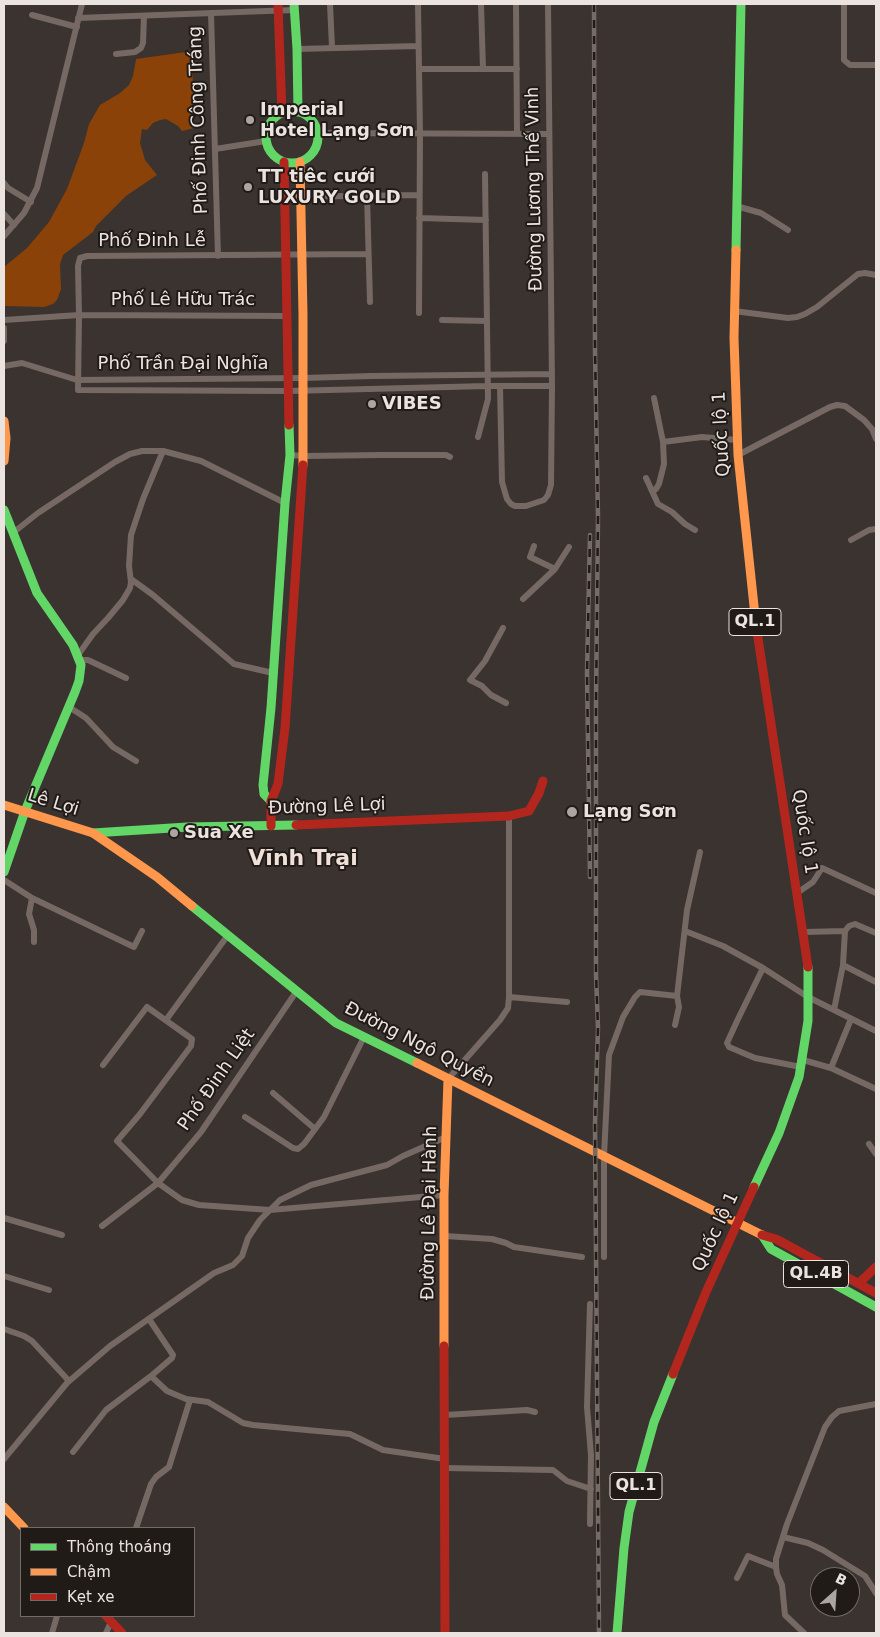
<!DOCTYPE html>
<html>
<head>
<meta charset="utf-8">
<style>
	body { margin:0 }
	#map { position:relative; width:880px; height:1637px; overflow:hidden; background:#3a332f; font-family:"DejaVu Sans",sans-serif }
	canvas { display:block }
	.frame { position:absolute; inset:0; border:5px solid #ebe3df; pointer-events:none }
	.legend { position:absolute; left:20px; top:1527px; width:175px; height:90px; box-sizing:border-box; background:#211b18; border:1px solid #726b68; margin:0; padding:6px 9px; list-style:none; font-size:15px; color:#ebe3df }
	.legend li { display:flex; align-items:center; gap:10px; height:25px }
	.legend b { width:25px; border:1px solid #726b68 }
	.north { position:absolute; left:810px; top:1567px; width:50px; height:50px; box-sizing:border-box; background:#211b18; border:1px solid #726b68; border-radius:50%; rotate:26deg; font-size:14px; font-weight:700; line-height:20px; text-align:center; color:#ebe3df }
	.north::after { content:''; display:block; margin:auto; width:18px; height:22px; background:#ada5a1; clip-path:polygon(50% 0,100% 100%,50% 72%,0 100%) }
</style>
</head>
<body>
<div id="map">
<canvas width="880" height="1637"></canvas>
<div class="frame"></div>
<ul class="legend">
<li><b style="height:6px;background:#63d668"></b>Thông thoáng</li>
<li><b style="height:6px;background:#ff974d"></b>Chậm</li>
<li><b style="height:6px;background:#b3261e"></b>Kẹt xe</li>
</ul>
<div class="north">B</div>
</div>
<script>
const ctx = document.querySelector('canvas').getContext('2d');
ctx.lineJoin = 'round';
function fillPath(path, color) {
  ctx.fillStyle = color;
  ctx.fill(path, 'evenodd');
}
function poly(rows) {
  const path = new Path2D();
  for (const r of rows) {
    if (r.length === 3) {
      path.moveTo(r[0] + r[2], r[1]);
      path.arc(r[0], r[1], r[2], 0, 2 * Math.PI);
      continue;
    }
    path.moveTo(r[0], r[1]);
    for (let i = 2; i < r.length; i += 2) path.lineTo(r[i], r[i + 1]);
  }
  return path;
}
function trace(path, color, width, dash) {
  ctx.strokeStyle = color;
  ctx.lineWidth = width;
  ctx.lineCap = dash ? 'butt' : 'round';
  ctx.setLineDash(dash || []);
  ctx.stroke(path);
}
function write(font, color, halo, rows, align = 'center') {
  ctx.font = font + ' "DejaVu Sans",sans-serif';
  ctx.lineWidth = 4;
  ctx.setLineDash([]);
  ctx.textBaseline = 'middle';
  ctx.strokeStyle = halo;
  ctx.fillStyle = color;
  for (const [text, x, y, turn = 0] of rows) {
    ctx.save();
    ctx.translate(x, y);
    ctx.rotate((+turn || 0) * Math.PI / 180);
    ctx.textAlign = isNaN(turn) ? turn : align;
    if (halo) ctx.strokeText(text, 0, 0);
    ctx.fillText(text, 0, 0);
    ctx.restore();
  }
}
fillPath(poly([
	[192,50,194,128,182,131,178,126,166,119,160,120,153,123,147,130,142,129,140,143,143,153,145,160,157,175,126,196,96,226,93,232,63,255,60,264,61,289,57,300,53,304,44,307,4,306,4,267,27,248,49,222,67,189,84,143,89,124,100,105,120,93,129,85,133,76,136,59,186,52]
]), '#8a4209');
trace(poly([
	[330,4,332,47],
	[418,4,420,134,419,313],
	[481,4,483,69],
	[516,4,517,134],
	[844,4,844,60,850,65,876,65],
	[211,13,218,256],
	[32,15,77,27],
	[78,18,294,10],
	[297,49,418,46],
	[116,54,135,52,141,48,143,43,144,16],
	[419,69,517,69],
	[318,133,549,134],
	[215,149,266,141],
	[4,183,8,188,31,202],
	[367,196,370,302],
	[284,197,419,195],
	[736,206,761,213,788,230],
	[4,214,14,225],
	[419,218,486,220],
	[4,236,24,213,37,188,82,4],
	[368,254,87,256,80,258,78,266,79,315,78,390,289,391,487,386,552,386],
	[734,311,788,318,797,317,805,314,817,307,858,274,865,273,876,275],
	[4,320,79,315,287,316],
	[442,320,487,321],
	[4,328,4,341],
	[4,366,22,363,77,380,303,378,372,376,552,374],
	[500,386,502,482,507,499,511,504,515,506,526,506,544,500,548,495,551,485,552,386,548,4],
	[478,437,488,399,485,174],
	[663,442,702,437,737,440],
	[290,455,304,456,381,455,446,455,450,457],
	[738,455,830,407,837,405,845,406,864,420,872,429,876,439],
	[646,478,658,504,672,512,685,524,695,530],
	[653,491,656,489,659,484,664,464,663,442,654,398],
	[14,532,38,513,115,462,130,454,142,451,163,451,201,461,285,503],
	[851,540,869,530,876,529],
	[534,546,530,557,555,569],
	[131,579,153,595,234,664,273,673],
	[523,599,555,569,569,547],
	[503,628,485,661,470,680,482,686,491,695,506,703],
	[78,655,93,634,108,618,123,600,130,588,131,582,129,566,131,535,143,499,163,451],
	[79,660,88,660,126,678],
	[69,707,86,718,113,747,136,761],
	[4,880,32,898,134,947,142,931],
	[797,893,813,882,822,868,876,893],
	[32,898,29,914,34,930,34,942],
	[685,931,723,946,763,968,808,997,876,1031],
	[845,931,849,926,855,924,876,933],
	[804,932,845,931],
	[843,965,876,982],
	[763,968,738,1019,727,1043,729,1047,755,1058,801,1067],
	[509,997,567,1002],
	[834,1010,843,965,845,931],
	[166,1020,228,935],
	[675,1025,679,1007,677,996,687,910,700,852],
	[803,1060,831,1068,876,1089],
	[103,1065,147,1007,192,1039,191,1046,140,1114,117,1141,158,1183,182,1200,199,1205,270,1210,444,1195],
	[831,1068,851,1019],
	[448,1079,500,1020,508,1008,509,997,509,816],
	[273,1093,315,1129],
	[245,1117,293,1148,298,1149,304,1144,324,1117,364,1037],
	[869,1144,876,1154],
	[4,1218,62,1235],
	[102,1226,158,1183,201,1132,296,992],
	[445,1236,492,1239,506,1243,514,1247,582,1257],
	[604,1257,604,1156,609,1055,623,1017,635,997,640,992,677,996],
	[4,1276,49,1290],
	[590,1304,587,1407,591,1455,590,1524],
	[149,1319,173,1355,172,1358,151,1376,167,1391,186,1399,208,1402,243,1423,253,1425,350,1434,383,1450,445,1459],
	[4,1329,24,1336,32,1341,69,1381],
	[445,1415,527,1410,535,1412],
	[73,1452,106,1410,151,1376],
	[4,1459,67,1383,110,1346,214,1273,233,1265,242,1256,248,1238,260,1220,280,1200,311,1185,387,1165,403,1156,446,1137],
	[445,1468,553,1470,567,1481,591,1489],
	[136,1528,151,1484,156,1477,169,1467,190,1400],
	[783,1537,808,1543,823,1550,865,1576,876,1593],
	[737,1578,748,1556,776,1567],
	[52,1633,57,1616],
	[106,1633,111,1622],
	[804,1633,785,1615,782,1585,777,1574,776,1567,776,1559,787,1524,825,1427,832,1417,839,1411,876,1404]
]), '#766963', 6);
trace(poly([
	[294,4,297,49,298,112],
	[292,137,26],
	[736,250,741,4],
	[4,510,37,593,73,645,81,665,79,681,75,692,25,811,4,872],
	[271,801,264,794,263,785,271,708,285,503,290,455,289,425],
	[93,833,187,827,296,825],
	[192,906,336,1023,417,1063],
	[754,1187,779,1133,799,1077,808,1021,808,967],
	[762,1235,771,1249,876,1307],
	[617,1633,624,1548,629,1512,654,1422,673,1374]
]), '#63d668', 9);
trace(poly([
	[300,162,303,315,303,465],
	[736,250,734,338,738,455,756,625],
	[4,421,6,438,4,461],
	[4,805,93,833,157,877,192,906],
	[417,1063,762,1235],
	[444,1346,444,1195,448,1079],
	[4,1507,24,1528]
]), '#ff974d', 9);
trace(poly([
	[278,4,282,113],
	[284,162,289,425],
	[756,625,808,967],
	[296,825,509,816,529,811,539,793,543,781],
	[271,826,271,801,278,784,285,728,303,465],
	[762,1235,776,1239,876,1293],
	[859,1283,876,1267],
	[444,1346,445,1633],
	[673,1374,706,1292,754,1187],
	[106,1616,122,1633]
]), '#b3261e', 9);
const rail = poly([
	[594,4,595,350,598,517,596,703,596,974,598,1028,595,1124,599,1633],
	[590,877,587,673,590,535]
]);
trace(rail, '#756c67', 4.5);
trace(rail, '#211b18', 2.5, [8]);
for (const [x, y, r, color] of [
	[250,120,5,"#ada5a1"],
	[248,187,5,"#ada5a1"],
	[372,404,5,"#ada5a1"],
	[572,812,6,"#ada5a1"],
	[174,833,5,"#ada5a1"]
]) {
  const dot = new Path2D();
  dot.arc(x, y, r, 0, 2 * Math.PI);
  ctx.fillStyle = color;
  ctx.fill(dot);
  trace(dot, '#211b18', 2);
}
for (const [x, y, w] of [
	[755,622,52],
	[816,1274,65],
	[636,1486,52]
]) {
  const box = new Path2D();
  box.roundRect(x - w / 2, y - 13.5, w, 27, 4);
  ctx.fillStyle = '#211b18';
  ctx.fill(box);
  trace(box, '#ebe3df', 1);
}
write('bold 16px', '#ebe3df', null, [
	["QL.1",755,622],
	["QL.4B",816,1274],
	["QL.1",636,1486]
]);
write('bold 18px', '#ebe3df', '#211b18', [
	["Imperial",260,110],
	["Hotel Lạng Sơn",260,131],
	["TT tiêc cưới",258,177],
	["LUXURY GOLD",258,198],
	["VIBES",382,404],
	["Lạng Sơn",583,812],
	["Sua Xe",184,833]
], 'left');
write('18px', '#ebe3df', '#211b18', [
	["Phố Đinh Công Tráng",199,120,-92],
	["Đường Lương Thế Vinh",535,189,-91],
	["Phố Đinh Lễ",152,241],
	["Phố Lê Hữu Trác",183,300],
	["Phố Trần Đại Nghĩa",183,364],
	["Quốc lộ 1",722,434,-93],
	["Lê Lợi",53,803,17],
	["Đường Lê Lợi",327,807,-2],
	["Quốc lộ 1",804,832,81],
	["Đường Ngô Quyền",419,1045,27],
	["Phố Đinh Liệt",217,1080,-55],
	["Đường Lê Đại Hành",430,1213,-89],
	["Quốc lộ 1",716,1232,-65]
]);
write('bold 22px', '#f0e0d8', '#211b18', [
	["Vĩnh Trại",303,859]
]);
</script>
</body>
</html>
